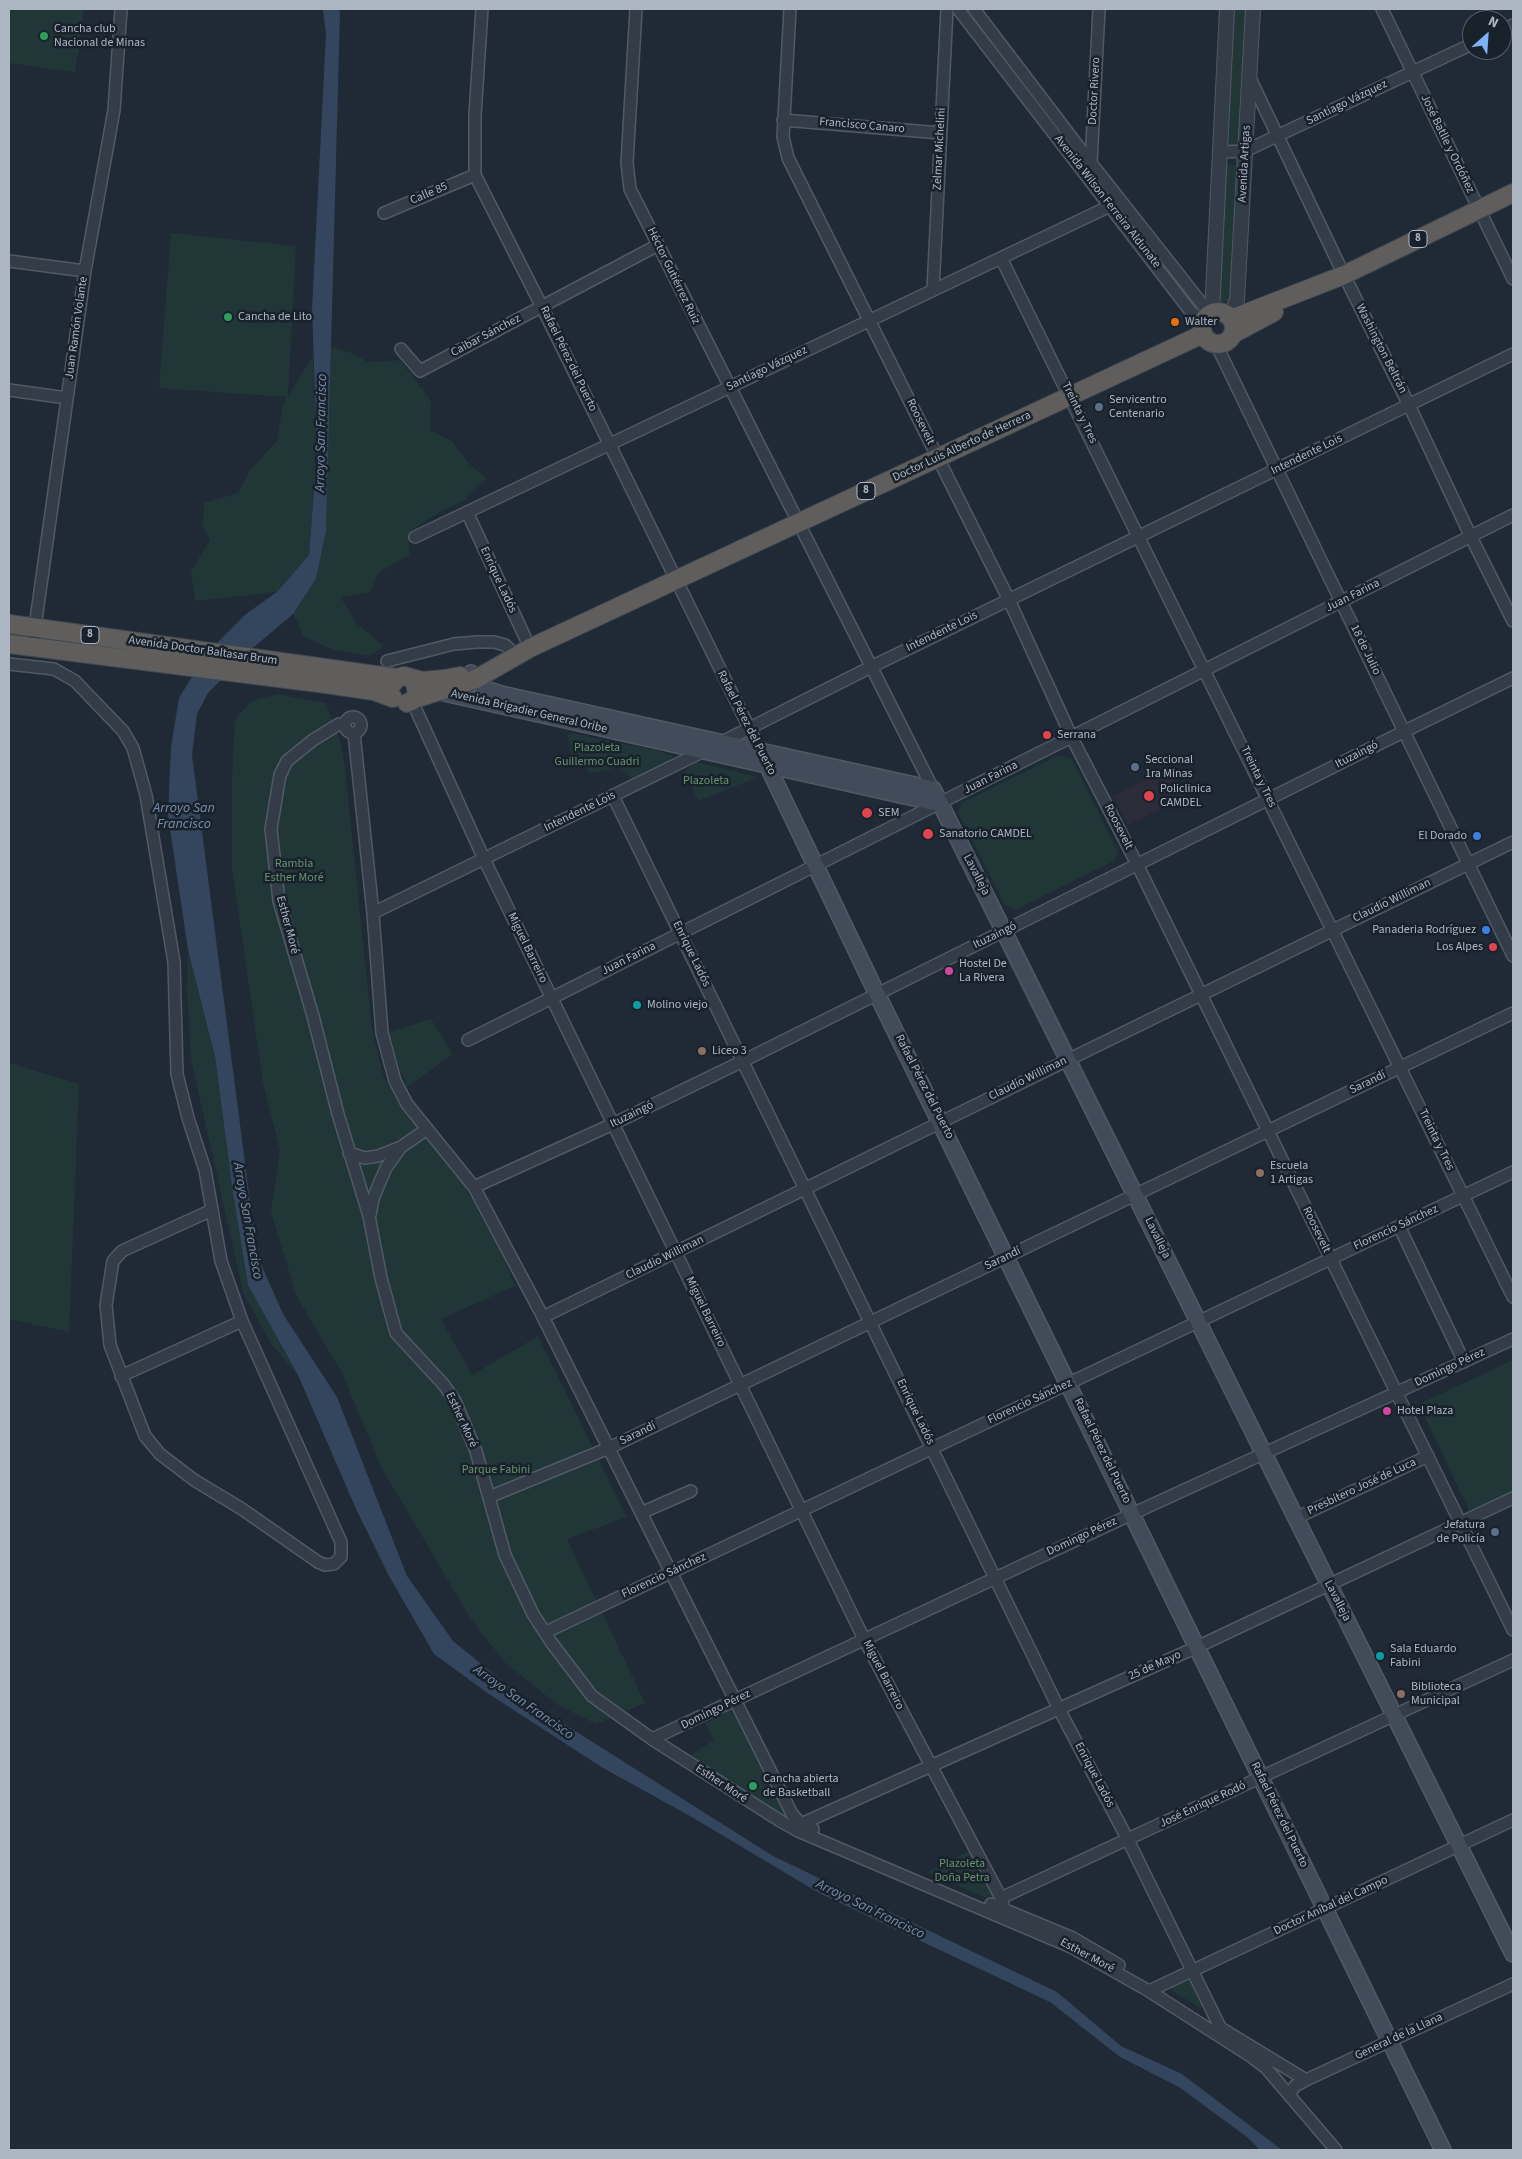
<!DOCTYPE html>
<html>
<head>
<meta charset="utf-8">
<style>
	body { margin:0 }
	#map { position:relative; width:1522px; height:2159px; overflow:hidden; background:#1f2a36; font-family:"Source Sans 3",sans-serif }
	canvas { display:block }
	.frame { position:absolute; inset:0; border:10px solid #adb7c4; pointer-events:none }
	.north { position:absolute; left:1462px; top:10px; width:50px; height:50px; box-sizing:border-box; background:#19212b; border:1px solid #545d68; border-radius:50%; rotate:26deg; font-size:14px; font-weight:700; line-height:20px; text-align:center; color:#adb7c4 }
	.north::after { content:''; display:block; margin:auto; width:18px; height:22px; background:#7eb2f7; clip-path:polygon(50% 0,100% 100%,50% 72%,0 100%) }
</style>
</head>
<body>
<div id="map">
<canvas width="1522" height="2159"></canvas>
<div class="frame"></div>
<div class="north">N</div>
</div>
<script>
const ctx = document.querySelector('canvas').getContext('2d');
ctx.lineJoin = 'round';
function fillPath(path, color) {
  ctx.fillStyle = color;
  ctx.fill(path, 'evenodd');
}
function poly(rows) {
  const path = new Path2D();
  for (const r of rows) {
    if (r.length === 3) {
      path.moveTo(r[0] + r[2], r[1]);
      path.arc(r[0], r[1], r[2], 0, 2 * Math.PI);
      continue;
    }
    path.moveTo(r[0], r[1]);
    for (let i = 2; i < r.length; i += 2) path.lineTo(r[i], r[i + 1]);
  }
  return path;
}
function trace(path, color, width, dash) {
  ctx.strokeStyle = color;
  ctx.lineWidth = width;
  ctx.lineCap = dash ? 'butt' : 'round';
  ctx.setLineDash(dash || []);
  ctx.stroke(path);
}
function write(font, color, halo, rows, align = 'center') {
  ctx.font = font + ' "Source Sans 3",sans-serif';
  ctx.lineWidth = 5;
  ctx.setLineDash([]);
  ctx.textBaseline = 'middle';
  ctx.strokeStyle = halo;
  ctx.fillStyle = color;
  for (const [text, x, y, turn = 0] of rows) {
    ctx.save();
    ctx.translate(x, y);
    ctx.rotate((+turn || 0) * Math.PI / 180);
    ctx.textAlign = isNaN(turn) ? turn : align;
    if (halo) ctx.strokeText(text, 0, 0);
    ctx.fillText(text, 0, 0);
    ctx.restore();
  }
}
fillPath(poly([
	[1171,767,1186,796,1128,825,1113,796]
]), '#2c2b38');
fillPath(poly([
	[9,9,84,9,75,72,9,63],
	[1234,9,1249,9,1240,145,1237,147,1232,147,1228,141],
	[1228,164,1234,165,1239,169,1232,301,1228,303,1218,300,1224,168],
	[171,233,296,246,288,396,313,356,317,452,309,555,277,592,195,601,191,571,210,540,203,527,204,503,238,493,250,470,277,441,283,405,287,397,159,388],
	[331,347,349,352,368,362,400,360,431,401,430,430,452,441,472,467,487,478,464,501,445,509,410,531,409,555,378,573,370,592,341,598,357,624,384,646,369,656,334,650,304,637,293,614,316,579,326,531],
	[278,694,326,703,341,743,345,768,372,1029,384,1078,400,1105,432,1143,465,1187,503,1256,515,1286,441,1319,472,1375,538,1336,627,1517,567,1539,645,1703,596,1724,558,1705,505,1663,469,1616,380,1465,343,1375,296,1295,271,1212,280,1150,263,1083,232,868,232,777,235,720,251,701],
	[571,733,655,750,673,756,674,764,635,782,620,767,590,773,583,763,573,765,568,736,568,734],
	[1059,755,1072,759,1118,852,1114,861,1015,910,1005,905,958,813,961,803],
	[696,762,758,777,698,801,685,772],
	[188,950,215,1057,233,1193,248,1285,298,1375,271,1344,243,1292,191,1059,187,990],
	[431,1019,453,1054,407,1087,398,1064,389,1032],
	[9,1063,79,1084,69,1332,9,1319],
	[1513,1360,1513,1492,1470,1513,1419,1404],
	[730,1709,737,1715,792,1823,688,1757,714,1740,705,1724],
	[969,1851,991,1895,986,1898,927,1872],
	[1190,1980,1202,2009,1169,1989]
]), '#213637');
fillPath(poly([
	[323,9,339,9,340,13,326,531,316,579,293,614,247,653,208,693,197,714,192,755,257,1255,283,1314,337,1397,407,1576,453,1641,523,1698,773,1856,1057,1992,1121,2046,1182,2074,1282,2150,1260,2150,1247,2137,1179,2087,1120,2057,1050,2002,819,1893,690,1816,603,1768,489,1694,434,1654,389,1576,356,1509,298,1375,248,1285,233,1193,215,1057,188,950,168,815,171,747,179,698,206,654,246,614,277,592,309,555,317,452,312,308,326,35]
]), '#33465e');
const minor = poly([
	[482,9,475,115,475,175,542,307,760,750],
	[636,9,627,163,630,189,933,789],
	[790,9,783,137,788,158,1009,600,1072,738,1137,864,1513,1630],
	[958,9,1191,312,1203,321],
	[974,9,1091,163,1210,314],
	[1382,9,1513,279],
	[1502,31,1513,25],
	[1249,76,1344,275,1409,405,1471,537,1513,621],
	[783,120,941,133],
	[1220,152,1245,151,1472,44],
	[1088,165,1091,163,1099,9],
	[384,213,475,175],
	[1001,258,1513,1297],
	[9,261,85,271],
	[933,290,947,9],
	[1216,344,1513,956],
	[401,349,420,371,658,245],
	[9,390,67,398],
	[467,512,530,648],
	[415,537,1110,206,1119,199],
	[34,647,35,627,85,271,114,110,121,9],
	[387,661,454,644,477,642,494,642,505,645,514,653],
	[9,664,54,669,75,681,123,731,133,748,146,795,174,962,177,1074,188,1118,205,1170,221,1261,242,1321,341,1542,341,1557,334,1564,325,1565,318,1562,242,1509,194,1480,160,1454,145,1436,110,1345,106,1305,113,1261,122,1251,212,1210],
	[412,701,484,859,864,1639,1001,1898,1004,1909,1003,1913],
	[353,725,8],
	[344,725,339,724,313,740,287,761,280,775,271,829,279,901,313,1016,338,1114,369,1216,381,1278,396,1333,444,1385,455,1401,476,1451,505,1555,533,1614,551,1642,592,1696,652,1739,782,1822,798,1831,1071,1947,1149,1991,1249,2055,1266,2068,1336,2150],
	[354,733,373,913,382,1033,395,1081,407,1104,474,1187,543,1317,792,1814,801,1824,813,1829],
	[720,743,871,667,1513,354],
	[613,796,1059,1709,1128,1840,1220,2027],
	[373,913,706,750],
	[468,1040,1513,515],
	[349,1153,365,1158,378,1156,401,1147,427,1129],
	[474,1187,613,1124,743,1061,1405,731,1513,678],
	[370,1215,373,1199,379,1184,386,1168,401,1147],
	[1399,1226,1464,1362],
	[543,1317,1513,842],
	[121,1376,242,1321],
	[489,1497,609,1448,1513,1013],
	[641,1513,691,1491],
	[1296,1518,1428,1456],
	[546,1632,1513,1172],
	[652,1739,1132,1514,1513,1339],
	[800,1827,801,1824,1197,1647,1513,1498],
	[1001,1898,1513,1660],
	[991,1904,1073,1938,1119,1965],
	[1149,1991,1513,1820],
	[1219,2027,1306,2080],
	[1289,2095,1295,2086,1306,2080,1513,1984]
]);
const tertiary = poly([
	[1212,313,1227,9],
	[1230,318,1237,300,1253,9]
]);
const secondary = poly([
	[471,673,483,688,501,694,933,789,1513,1954],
	[440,692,941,804],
	[760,750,877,994,1443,2150]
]);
const trunk = poly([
	[1218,328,16],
	[1231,319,1344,275,1513,193],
	[1233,334,1274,312],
	[9,624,397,678],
	[9,644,326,684,374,691,393,698],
	[391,686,397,678,404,676,422,681,444,679,460,676],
	[415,699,476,679,530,648,1203,334],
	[407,703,412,701,417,694,415,682,411,678]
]);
trace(minor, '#505a65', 14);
trace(tertiary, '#505a65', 16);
trace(secondary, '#505a65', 18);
trace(trunk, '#3d4751', 20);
trace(minor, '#333c47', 11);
trace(tertiary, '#333c47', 14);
trace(secondary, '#414b5a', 15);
trace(trunk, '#5f5e5c', 18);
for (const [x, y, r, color] of [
	[44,36,5,"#2e9e5b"],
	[228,317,5,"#2e9e5b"],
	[1175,322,5,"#e8710a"],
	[1099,407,5,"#5c6f8a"],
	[1047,735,5,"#e0444e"],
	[1135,767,5,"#5c6f8a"],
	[1149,796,6,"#e0444e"],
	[867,813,6,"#e0444e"],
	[928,834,6,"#e0444e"],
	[1477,836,5,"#3f7fe0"],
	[1486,930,5,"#3f7fe0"],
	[1493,947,5,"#e0444e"],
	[949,971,5,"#d1479c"],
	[637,1005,5,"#0f9aa8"],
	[702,1051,5,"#8d6e63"],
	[1260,1173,5,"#8d6e63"],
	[1387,1411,5,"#d1479c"],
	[1495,1532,5,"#5c6f8a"],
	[1380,1656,5,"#0f9aa8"],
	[1401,1694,5,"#8d6e63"],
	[753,1786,5,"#2e9e5b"]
]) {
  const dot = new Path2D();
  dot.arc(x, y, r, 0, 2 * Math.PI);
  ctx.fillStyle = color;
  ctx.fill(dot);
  trace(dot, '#19212b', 2);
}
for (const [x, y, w] of [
	[1418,239,18],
	[866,491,18],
	[90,635,18]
]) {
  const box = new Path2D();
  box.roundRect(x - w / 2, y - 8.5, w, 17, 4);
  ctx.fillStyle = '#19212b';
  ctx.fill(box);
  trace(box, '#adb7c4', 1);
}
write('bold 11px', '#adb7c4', null, [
	["8",1418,239],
	["8",866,491],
	["8",90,635]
]);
write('12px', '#adb7c4', '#19212b', [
	["Cancha club",54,29],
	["Nacional de Minas",54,43],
	["Cancha de Lito",238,317],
	["Walter",1185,322],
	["Servicentro",1109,400],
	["Centenario",1109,414],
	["Serrana",1057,735],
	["Seccional",1145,760],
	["1ra Minas",1145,774],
	["Policlinica",1160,789],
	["CAMDEL",1160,803],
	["SEM",878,813],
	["Sanatorio CAMDEL",939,834],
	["El Dorado",1467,836,"right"],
	["Panaderia Rodríguez",1476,930,"right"],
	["Los Alpes",1483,947,"right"],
	["Hostel De",959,964],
	["La Rivera",959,978],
	["Molino viejo",647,1005],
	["Liceo 3",712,1051],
	["Escuela",1270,1166],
	["1 Artigas",1270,1180],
	["Hotel Plaza",1397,1411],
	["Jefatura",1485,1525,"right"],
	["de Policía",1485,1539,"right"],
	["Sala Eduardo",1390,1649],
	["Fabini",1390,1663],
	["Biblioteca",1411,1687],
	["Municipal",1411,1701],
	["Cancha abierta",763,1779],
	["de Basketball",763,1793]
], 'left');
write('12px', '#adb7c4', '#19212b', [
	["Doctor Rivero",1095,91,-87],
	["Santiago Vázquez",1347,103,-26],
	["Francisco Canaro",862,126,5],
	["José Batlle y Ordóñez",1447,144,64],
	["Zelmar Michelini",940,149,-87],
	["Avenida Artigas",1245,164,-87],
	["Calle 85",429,194,-23],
	["Avenida Wilson Ferreira Aldunate",1107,202,52],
	["Héctor Gutiérrez Ruiz",673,276,64],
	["Juan Ramón Volante",77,328,-82],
	["Caibar Sánchez",486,336,-28],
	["Washington Beltrán",1381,349,63],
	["Rafael Pérez del Puerto",568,359,64],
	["Santiago Vázquez",767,369,-26],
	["Treinta y Tres",1079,413,64],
	["Roosevelt",920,422,64],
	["Doctor Luis Alberto de Herrera",962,447,-25],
	["Intendente Lois",1307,455,-26],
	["Enrique Ladós",498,580,65],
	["Juan Farina",1353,596,-27],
	["Intendente Lois",942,632,-26],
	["18 de Julio",1365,650,64],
	["Avenida Doctor Baltasar Brum",203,651,8],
	["Avenida Brigadier General Oribe",529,712,13],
	["Rafael Pérez del Puerto",746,723,63],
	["Ituzaingó",1357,755,-27],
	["Treinta y Tres",1258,777,64],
	["Juan Farina",991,778,-27],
	["Intendente Lois",580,812,-26],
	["Roosevelt",1118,827,63],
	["Lavalleja",976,875,63],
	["Claudio Williman",1392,901,-26],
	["Esther Moré",287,925,75],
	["Ituzaingó",995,936,-26],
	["Miguel Barreiro",527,948,64],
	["Enrique Ladós",691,954,64],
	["Juan Farina",629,959,-27],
	["Claudio Williman",1028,1079,-26],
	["Sarandí",1368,1083,-26],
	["Rafael Pérez del Puerto",924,1087,63],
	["Ituzaingó",632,1115,-26],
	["Treinta y Tres",1436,1140,64],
	["Florencio Sánchez",1396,1228,-25],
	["Roosevelt",1316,1230,64],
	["Lavalleja",1157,1238,64],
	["Claudio Williman",665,1258,-26],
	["Sarandí",1003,1259,-26],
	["Miguel Barreiro",705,1312,64],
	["Domingo Pérez",1450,1368,-25],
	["Florencio Sánchez",1030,1402,-25],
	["Enrique Ladós",915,1412,64],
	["Esther Moré",461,1420,65],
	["Sarandí",638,1434,-26],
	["Rafael Pérez del Puerto",1102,1451,64],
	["Presbítero José de Luca",1362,1487,-25],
	["Domingo Pérez",1082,1537,-25],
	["Florencio Sánchez",664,1576,-25],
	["Lavalleja",1337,1601,63],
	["25 de Mayo",1155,1666,-24],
	["Miguel Barreiro",883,1675,63],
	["Domingo Pérez",716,1710,-26],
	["Enrique Ladós",1094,1775,62],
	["Esther Moré",721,1784,33],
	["José Enrique Rodó",1203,1805,-25],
	["Rafael Pérez del Puerto",1279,1815,64],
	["Doctor Aníbal del Campo",1331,1906,-25],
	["Esther Moré",1087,1956,28],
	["General de la Llana",1399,2037,-25]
]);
write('12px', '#65946e', '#19212b', [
	["Plazoleta",597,748],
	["Guillermo Cuadri",597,762],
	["Plazoleta",706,781],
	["Rambla",294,864],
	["Esther Moré",294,878],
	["Parque Fabini",496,1470],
	["Plazoleta",962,1864],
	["Doña Petra",962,1878]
]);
write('italic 14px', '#748eac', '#19212b', [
	["Arroyo San Francisco",322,433,-89],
	["Arroyo San",184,809],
	["Francisco",184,825],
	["Arroyo San Francisco",247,1221,80],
	["Arroyo San Francisco",523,1703,35],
	["Arroyo San Francisco",870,1910,26]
]);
</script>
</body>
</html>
